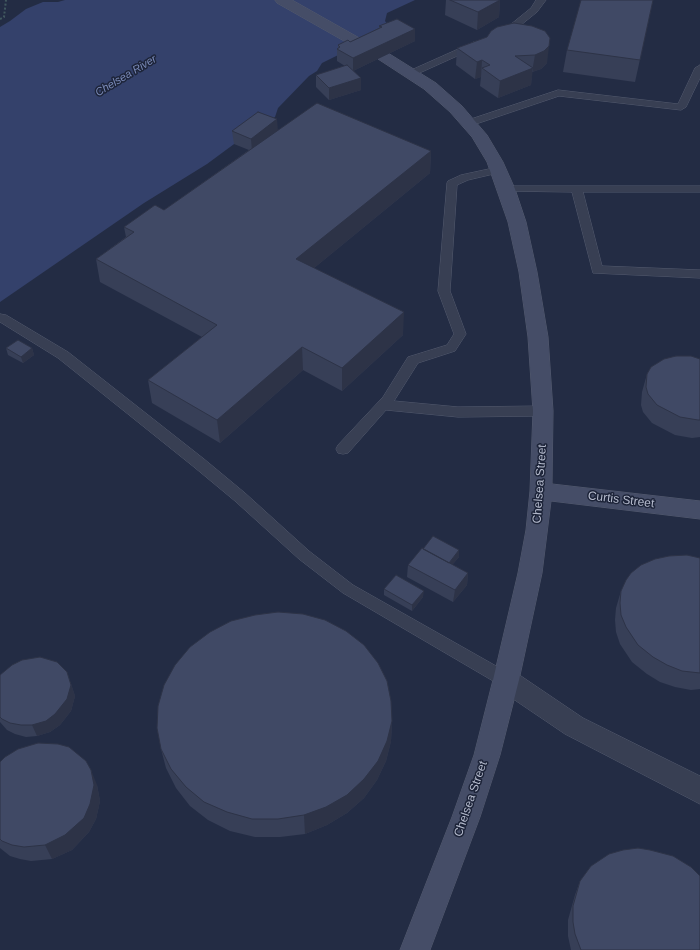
<!DOCTYPE html>
<html>
<head>
<meta charset="utf-8">
<style>
	body { margin:0 }
	canvas { display:block; background:#232c44 }
</style>
</head>
<body>
<canvas width="700" height="950"></canvas>
<script>
const ctx = document.querySelector('canvas').getContext('2d');
ctx.lineJoin = 'round';
function fillPath(path, color) {
  ctx.fillStyle = color;
  ctx.fill(path, 'evenodd');
}
function poly(rows) {
  const path = new Path2D();
  for (const r of rows) {
    path.moveTo(r[0], r[1]);
    for (let i = 2; i < r.length; i += 2) path.lineTo(r[i], r[i + 1]);
  }
  return path;
}
function trace(path, color, width, dash) {
  ctx.strokeStyle = color;
  ctx.lineWidth = width;
  ctx.lineCap = dash ? 'butt' : 'round';
  ctx.setLineDash(dash || []);
  ctx.stroke(path);
}
function write(font, color, halo, rows, align = 'center') {
  ctx.font = font + ' Helvetica,sans-serif';
  ctx.lineWidth = 3;
  ctx.setLineDash([]);
  ctx.textBaseline = 'middle';
  ctx.strokeStyle = halo;
  ctx.fillStyle = color;
  for (const [text, x, y, turn = 0] of rows) {
    ctx.save();
    ctx.translate(x, y);
    ctx.rotate((+turn || 0) * Math.PI / 180);
    ctx.textAlign = isNaN(turn) ? turn : align;
    if (halo) ctx.strokeText(text, 0, 0);
    ctx.fillText(text, 0, 0);
    ctx.restore();
  }
}
fillPath(poly([
	[65,0,415,0,387,13,385,21,391,29,322,63,317,71,309,76,278,108,275,117,249,133,207,164,144,203,0,302,0,27,10,21,26,9,43,2,58,2]
]), '#34416b');
const lane = poly([
	[536,0,546,0,537,12,516,29,503,35,497,35,495,33,497,31,510,25,531,8,536,0],
	[474,42,479,45,477,47,415,75,412,76,407,73,409,71,474,42],
	[700,65,700,78,686,107,681,110,559,96,473,125,465,125,464,123,465,121,558,90,678,104,695,68,700,65],
	[498,167,502,168,503,170,502,172,468,180,457,185,450,291,466,334,455,351,418,363,394,401,458,407,543,406,548,408,550,411,548,414,543,416,458,417,386,410,348,453,343,454,338,453,336,449,338,445,383,397,408,357,447,345,454,334,438,291,447,183,448,181,461,175,498,167],
	[506,186,700,186,700,192,583,192,602,266,700,270,700,278,593,273,572,192,502,191,500,189,502,187,506,186],
	[0,314,6,315,68,352,204,459,245,493,309,551,353,585,512,675,514,680,512,685,506,687,500,685,343,593,299,559,235,501,194,467,58,358,0,322,0,314]
]);
const street = poly([
	[506,669,515,672,583,718,700,776,700,804,565,734,497,688,493,680,497,672,506,669]
]);
const secondary = poly([
	[275,0,292,0,370,44,373,47,370,50,365,52,360,50,277,3,275,0],
	[383,51,388,53,436,83,462,106,487,135,503,162,515,189,526,222,537,272,548,337,553,411,552,484,700,501,700,519,551,501,542,573,519,680,500,755,480,817,430,950,400,950,452,817,474,755,493,680,518,573,526,530,530,491,533,411,528,337,519,272,508,222,487,162,472,137,450,112,424,89,378,59,375,56,378,53,383,51]
]);
trace(lane, '#535a6e', 1);
trace(street, '#535a6e', 1);
trace(secondary, '#535a6e', 1);
trace(poly([
	[0,19,4,17,6,0]
]), '#41585f', 2, [2, 2]);
fillPath(lane, '#383f53');
fillPath(street, '#383f53');
fillPath(secondary, '#454d67');
fillPath(poly([
	[446,0,500,0,499,17,477,30,445,15],
	[653,0,635,82,563,72,567,50],
	[379,26,415,41,353,71,361,90,329,100,316,87,316,75,345,66,337,61,337,49,338,48,338,45,350,42,379,28],
	[497,27,547,63,541,69,532,72,531,85,498,98,480,86,481,77,475,79,456,65,457,48,487,37],
	[277,130,431,151,430,173,314,268,403,335,342,391,303,370,220,443,152,403,148,380,202,337,100,282,96,259,126,237,124,227,164,210,249,150,234,144,232,131],
	[6,348,32,348,34,355,23,363,8,355],
	[700,359,700,437,692,438,675,435,652,423,643,412,641,405,642,392,647,374],
	[459,550,459,557,452,565,468,573,467,585,453,602,407,577,408,565],
	[700,558,700,689,691,690,675,687,660,682,647,674,632,662,620,644,616,632,615,620,616,608,621,591],
	[384,589,423,597,412,611,384,595],
	[0,675,71,684,75,696,71,711,60,725,50,732,37,736,26,737,15,734,7,730,0,722],
	[392,721,391,741,386,761,377,780,364,798,347,813,327,825,305,834,280,837,255,837,230,831,208,820,190,806,176,788,166,768,161,749],
	[0,762,97,785,100,801,96,819,89,832,72,850,52,859,31,861,20,859,10,856,0,848],
	[580,881,700,950,571,950,568,936,568,920,575,895]
]), '#373f57');
fillPath(poly([
	[500,0,499,17,477,30,478,12],
	[415,29,415,41,353,71,353,58],
	[549,46,547,63,541,69,532,72,535,55],
	[482,60,481,77,475,79,477,62],
	[533,68,531,85,498,98,500,81],
	[361,78,361,90,329,100,329,88],
	[277,119,278,132,252,151,251,139],
	[431,151,430,173,297,282,296,259],
	[404,312,403,335,342,391,342,368],
	[302,347,303,370,220,443,217,420],
	[32,348,34,355,23,363,21,357],
	[459,550,459,557,447,571,448,565],
	[468,573,467,585,453,602,455,590],
	[424,591,423,597,412,611,412,605],
	[67,672,75,696,71,711,60,725,50,732,37,736,32,725],
	[392,721,391,741,386,761,377,780,364,798,347,813,327,825,305,834,304,815],
	[91,770,97,785,100,801,96,819,89,832,72,850,52,859,45,845]
]), '#2d3347');
const building = poly([
	[450,0,500,0,478,12,450,0],
	[581,0,653,0,640,60,567,50,581,0],
	[397,19,415,29,353,58,337,49,340,47,338,45,348,40,350,42,382,27,379,26,397,19],
	[514,23,532,26,545,31,550,38,549,46,544,51,535,55,515,56,533,68,500,81,482,68,490,65,482,60,477,62,457,48,487,37,491,31,497,27,514,23],
	[347,65,361,78,329,88,316,75,347,65],
	[317,103,431,151,296,259,404,312,342,368,302,347,217,420,148,380,217,325,96,259,134,232,124,227,155,205,164,210,317,103],
	[258,112,277,119,251,139,232,131,258,112],
	[18,340,32,348,21,357,6,348,18,340],
	[676,356,691,356,700,359,700,420,698,420,680,417,657,405,648,394,646,387,647,374,651,367,664,359,676,356],
	[433,536,459,550,449,563,423,549,433,536],
	[422,548,468,573,455,590,408,565,422,548],
	[687,555,700,558,700,673,682,671,667,665,653,657,638,645,626,627,621,615,620,603,621,591,626,580,631,573,641,565,655,559,669,556,687,555],
	[396,575,424,591,412,605,384,589,396,575],
	[278,612,303,614,325,620,346,631,364,645,378,663,387,681,391,701,392,721,387,741,378,761,364,779,347,795,326,807,304,815,278,819,252,819,227,812,204,802,186,787,171,769,161,749,157,728,158,706,164,685,175,665,190,647,210,632,231,621,255,615,278,612],
	[40,657,57,662,67,672,71,685,67,699,55,714,46,721,32,725,21,725,10,723,2,719,0,717,0,675,12,665,22,660,40,657],
	[38,743,58,744,69,747,86,761,91,770,94,785,90,804,84,818,65,835,45,845,24,847,12,845,2,841,0,839,0,762,5,757,18,749,38,743],
	[638,848,650,850,673,856,691,867,700,876,700,950,581,950,575,934,573,922,573,906,580,881,591,866,609,854,623,850,638,848]
]);
fillPath(building, '#404965');
trace(building, '#2d3347', 1);
write('italic 11px', '#7a8ab8', '#1d2439', [
	["Chelsea River",126,76,-31]
]);
write('12px', '#b5bbcd', '#1d2439', [
	["Chelsea Street",540,484,-86],
	["Curtis Street",621,500,7],
	["Chelsea Street",471,799,-71]
]);
</script>
</body>
</html>
